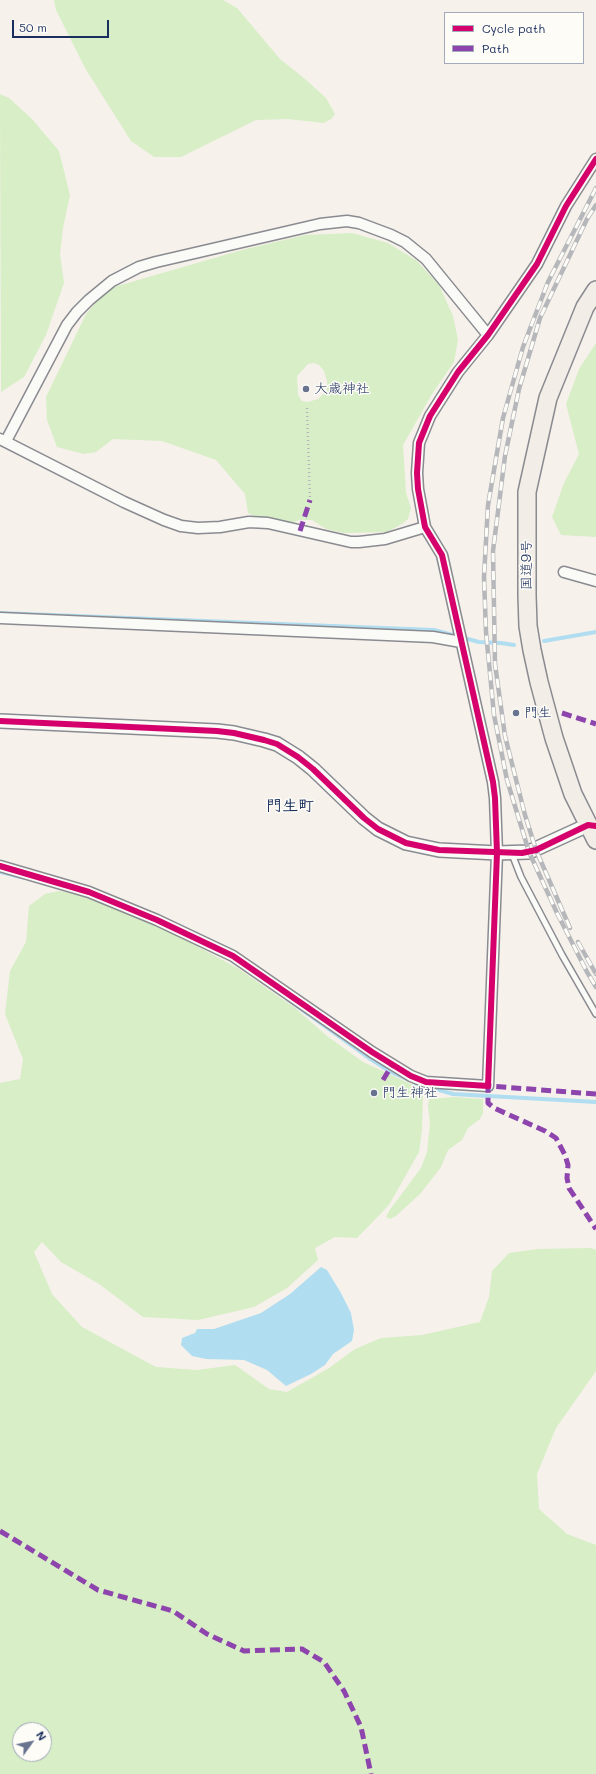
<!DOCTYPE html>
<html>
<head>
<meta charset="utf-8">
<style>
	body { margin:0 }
	#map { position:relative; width:596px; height:1774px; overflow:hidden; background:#f6f1eb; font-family:Mali,sans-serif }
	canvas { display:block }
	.legend { position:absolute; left:444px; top:12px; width:140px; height:52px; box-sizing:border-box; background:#fdfcf7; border:1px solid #a3aaba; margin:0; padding:5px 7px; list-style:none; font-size:12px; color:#1b2f5e }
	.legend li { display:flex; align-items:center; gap:8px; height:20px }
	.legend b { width:20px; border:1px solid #a3aaba }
	.north { position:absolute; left:12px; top:1722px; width:40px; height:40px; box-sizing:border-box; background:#fdfcf7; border:1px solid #a3aaba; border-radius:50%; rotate:57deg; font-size:11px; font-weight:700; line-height:16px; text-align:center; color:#1b2f5e }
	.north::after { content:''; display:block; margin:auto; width:14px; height:18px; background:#68738f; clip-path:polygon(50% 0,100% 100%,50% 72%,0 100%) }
	.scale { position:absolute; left:12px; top:20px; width:97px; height:18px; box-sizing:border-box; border:2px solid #1b2f5e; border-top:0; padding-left:5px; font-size:12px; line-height:14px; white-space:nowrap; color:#1b2f5e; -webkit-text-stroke:3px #fdfcf7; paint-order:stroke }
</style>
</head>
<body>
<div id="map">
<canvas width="596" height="1774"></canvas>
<ul class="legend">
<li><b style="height:5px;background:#d6006c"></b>Cycle path</li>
<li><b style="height:5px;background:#8e44ad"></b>Path</li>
</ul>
<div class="north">N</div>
<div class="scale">50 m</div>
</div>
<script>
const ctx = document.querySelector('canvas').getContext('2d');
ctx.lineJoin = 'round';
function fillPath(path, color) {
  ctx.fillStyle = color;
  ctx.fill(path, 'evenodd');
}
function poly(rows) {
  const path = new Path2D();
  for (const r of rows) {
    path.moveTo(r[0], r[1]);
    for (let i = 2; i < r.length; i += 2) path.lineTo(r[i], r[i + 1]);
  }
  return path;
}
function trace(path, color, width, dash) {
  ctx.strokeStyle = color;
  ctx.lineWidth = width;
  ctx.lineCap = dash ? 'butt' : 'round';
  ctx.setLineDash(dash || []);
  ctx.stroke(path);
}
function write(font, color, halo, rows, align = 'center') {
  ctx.font = font + ' Mali,"Klee One",sans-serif';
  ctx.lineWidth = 3;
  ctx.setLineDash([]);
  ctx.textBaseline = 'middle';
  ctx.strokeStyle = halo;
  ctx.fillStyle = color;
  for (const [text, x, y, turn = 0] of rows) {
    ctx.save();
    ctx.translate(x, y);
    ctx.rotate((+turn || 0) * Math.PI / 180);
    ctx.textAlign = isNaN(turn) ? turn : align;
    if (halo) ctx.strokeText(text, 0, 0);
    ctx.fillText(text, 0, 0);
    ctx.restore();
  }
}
fillPath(poly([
	[54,0,223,0,237,8,280,59,305,79,326,98,335,114,331,119,324,123,288,119,256,120,181,157,154,157,131,141,85,68,56,10],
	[0,94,9,98,32,119,59,151,70,195,63,228,60,254,64,283,46,335,24,377,1,392],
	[352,233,388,243,417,261,439,285,453,316,458,340,454,362,432,394,403,445,406,493,411,508,408,519,402,524,387,532,344,533,326,529,312,520,299,520,290,524,261,520,248,513,245,494,216,460,162,441,113,439,96,452,84,454,57,447,47,420,46,397,86,314,107,289,242,250,305,235],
	[314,363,319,365,324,371,327,381,327,390,318,399,308,402,302,401,298,395,297,376,308,364],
	[596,343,596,537,561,535,552,517,564,483,579,454,566,404,579,369],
	[59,891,87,896,125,911,178,936,239,969,295,1008,327,1036,363,1062,413,1085,423,1096,422,1130,419,1152,389,1205,357,1238,335,1237,315,1248,318,1260,287,1288,254,1307,198,1320,143,1317,99,1284,61,1262,42,1242,34,1252,52,1294,82,1327,156,1367,197,1370,235,1365,269,1389,287,1392,329,1368,355,1349,381,1338,422,1335,480,1322,489,1297,492,1271,509,1253,538,1249,591,1248,596,1250,596,1371,556,1428,537,1474,539,1509,567,1534,596,1545,596,1774,0,1774,0,1083,20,1079,23,1059,5,1014,10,971,26,942,29,906,45,894],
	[20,1730,44,1730,44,1754,20,1754],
	[455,1097,483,1099,483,1113,480,1119,468,1128,462,1140,448,1150,441,1167,421,1193,396,1216,390,1219,386,1217,389,1211,421,1168,427,1152,430,1124,428,1106,429,1099]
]), '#d7eec6');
fillPath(poly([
	[321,1267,327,1270,341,1293,351,1313,354,1330,352,1341,333,1354,325,1365,311,1374,286,1386,267,1370,244,1360,206,1359,192,1356,181,1345,182,1338,195,1333,197,1329,214,1329,261,1313,290,1294]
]), '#b1ddf1');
trace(poly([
	[0,613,434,630,479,642,501,643,514,645],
	[544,641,596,632],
	[0,872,25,878],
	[287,999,369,1058,391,1072,409,1080],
	[415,1083,453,1094,596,1102]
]), '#b1ddf1', 4);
const service = poly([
	[512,854,521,877,562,955,596,1014]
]);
const minor = poly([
	[0,439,124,502,164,520,181,526,198,528,220,527,249,522,268,523,351,542,359,542,385,539,425,527],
	[6,441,67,325,77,312,89,300,112,281,139,267,156,262,320,224,347,221,359,223,391,235,405,242,426,259,488,335],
	[564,572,596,581],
	[0,618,433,637,461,642],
	[0,866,89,892,157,920,233,956,372,1052,411,1076,426,1082,488,1086,497,853,495,798,493,782,442,555,425,527,418,489,417,473,419,443,430,416,458,372,488,335,537,264,566,206,596,159]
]);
const tertiary = poly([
	[0,721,217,731,234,733,264,740,277,744,298,757,313,769,364,818,378,829,406,843,439,850,497,853,529,852,588,825]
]);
const trunk = poly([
	[596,290,585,307,548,398,527,492,527,595,528,626,532,650,539,682,554,738,573,794,596,840]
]);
trace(service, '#8a8b91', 8);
trace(minor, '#8a8b91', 13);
trace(tertiary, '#8a8b91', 16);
trace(trunk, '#8a8b91', 20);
trace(poly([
	[307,408,310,500]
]), '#b5b7bb', 2.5, [1, 3]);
trace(service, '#fafaf7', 5);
trace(minor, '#fafaf7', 10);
trace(tertiary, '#fafaf7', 13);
trace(trunk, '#f2ede6', 17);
const rail = poly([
	[596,188,548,282,523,347,503,418,488,505,484,577,486,632,494,715,507,780,529,852,557,913,587,972,596,987],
	[570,928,536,850,525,815,505,736,495,664,493,551,505,456,519,389,540,318,587,219,596,205],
	[578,942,596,974]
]);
trace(rail, '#b5b7bb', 4.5);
trace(rail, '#fdfcf7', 3, [9]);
trace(poly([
	[300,531,310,500],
	[562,713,596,724],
	[383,1080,392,1065],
	[596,1094,488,1086,488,1103,494,1108,545,1131,556,1138,565,1155,568,1165,567,1178,569,1188,596,1229],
	[0,1531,98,1590,173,1611,207,1634,244,1651,302,1649,324,1662,344,1691,361,1727,371,1774]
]), '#8e44ad', 5, [10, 5]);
trace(poly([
	[0,721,217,731,234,733,264,740,277,744,298,757,313,769,364,818,378,829,406,843,439,850,522,853,536,850,588,825,596,826],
	[0,866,89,892,157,920,233,956,372,1052,411,1076,426,1082,488,1086,497,853,495,798,493,782,442,555,425,527,418,489,417,473,419,443,430,416,458,372,488,335,537,264,566,206,596,159]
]), '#d6006c', 6);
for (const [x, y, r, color] of [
	[306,389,4,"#68738f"],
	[516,713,4,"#68738f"],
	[374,1093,4,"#68738f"]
]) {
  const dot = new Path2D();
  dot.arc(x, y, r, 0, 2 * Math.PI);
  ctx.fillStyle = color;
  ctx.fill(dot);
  trace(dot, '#fdfcf7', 1.5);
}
write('14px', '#1b2f5e', '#fdfcf7', [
	["大歳神社",314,389],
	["門生",524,713],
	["門生神社",382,1093]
], 'left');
write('14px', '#1b2f5e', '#fdfcf7', [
	["国道9号",527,565,-90]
]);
write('bold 16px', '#1b2f5e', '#fdfcf7', [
	["門生町",290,806]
]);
</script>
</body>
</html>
